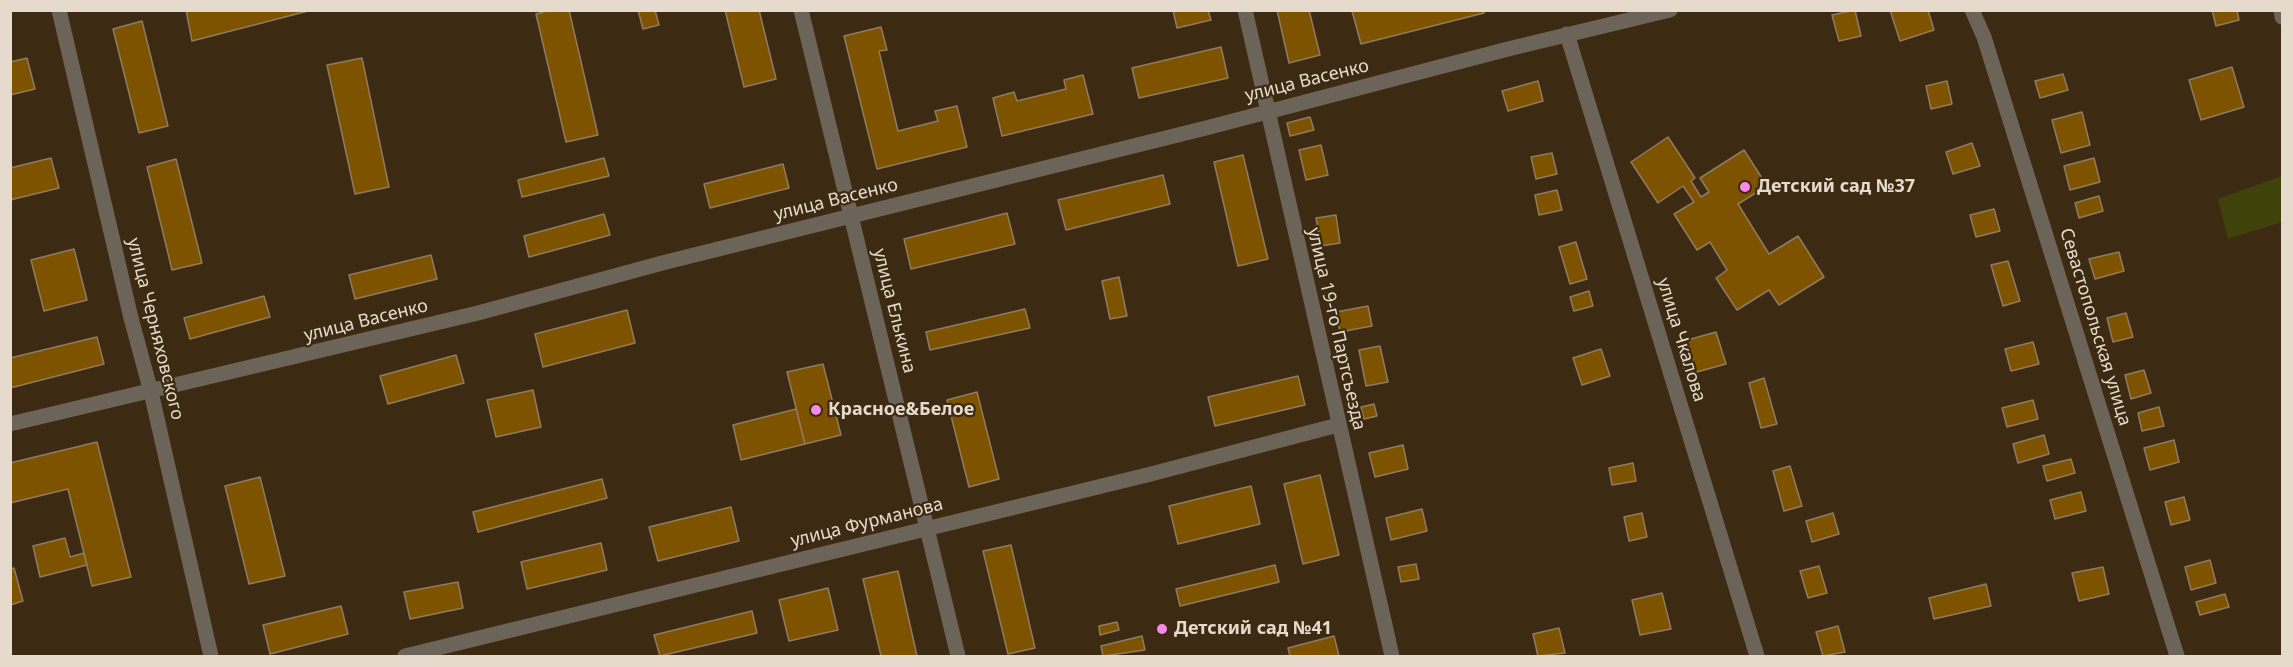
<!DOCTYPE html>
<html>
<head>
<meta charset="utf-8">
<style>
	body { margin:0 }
	#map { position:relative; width:2293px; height:667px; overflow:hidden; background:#3c2b12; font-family:"Noto Sans",sans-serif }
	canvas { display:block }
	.frame { position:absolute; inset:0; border:12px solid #e5dacc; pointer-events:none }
</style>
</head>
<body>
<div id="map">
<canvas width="2293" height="667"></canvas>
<div class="frame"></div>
</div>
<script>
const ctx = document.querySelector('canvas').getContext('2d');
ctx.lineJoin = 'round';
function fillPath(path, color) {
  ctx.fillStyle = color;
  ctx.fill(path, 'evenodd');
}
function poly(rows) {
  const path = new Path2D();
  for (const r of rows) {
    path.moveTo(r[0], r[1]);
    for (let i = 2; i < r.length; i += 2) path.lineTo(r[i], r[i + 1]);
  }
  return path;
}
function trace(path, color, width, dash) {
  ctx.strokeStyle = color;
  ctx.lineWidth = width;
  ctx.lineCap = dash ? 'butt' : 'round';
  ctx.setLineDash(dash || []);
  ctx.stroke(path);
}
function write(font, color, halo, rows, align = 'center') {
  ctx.font = font + ' "Noto Sans",sans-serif';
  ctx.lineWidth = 4.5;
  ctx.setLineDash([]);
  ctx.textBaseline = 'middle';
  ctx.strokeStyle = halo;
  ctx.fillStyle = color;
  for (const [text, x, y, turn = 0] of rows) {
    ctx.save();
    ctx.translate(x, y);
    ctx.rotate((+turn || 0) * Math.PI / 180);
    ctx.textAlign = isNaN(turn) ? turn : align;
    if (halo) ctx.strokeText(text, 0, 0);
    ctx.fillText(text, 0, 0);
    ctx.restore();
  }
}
fillPath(poly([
	[2282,176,2282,222,2228,239,2218,199]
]), '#3f420b');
const building = poly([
	[186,10,312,10,192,41,186,10],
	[551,10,569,10,598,135,566,142,536,14,551,10],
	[638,10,655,10,659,25,643,29,638,10],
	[725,10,759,10,776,79,744,87,725,10],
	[1173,10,1208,10,1211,20,1177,28,1173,10],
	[1277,10,1309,10,1320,55,1289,63,1277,10],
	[1484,10,1484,13,1361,44,1352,11,1484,10],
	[1855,10,1861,36,1839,41,1832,15,1855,10],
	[1890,10,1928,10,1934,30,1900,41,1890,10],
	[2212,10,2237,10,2239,20,2216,26,2212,10],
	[142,21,168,126,139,133,113,29,142,21],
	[881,27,887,50,879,51,898,131,938,121,935,111,957,106,967,147,877,169,844,36,881,27],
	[1221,47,1228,78,1139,98,1132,68,1221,47],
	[27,58,35,89,10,95,10,62,27,58],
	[362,58,389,187,355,194,327,65,362,58],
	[2232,67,2244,107,2201,120,2189,80,2232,67],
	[2063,74,2068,90,2040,98,2035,81,2063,74],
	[1083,75,1093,114,1002,136,993,98,1014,92,1017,101,1066,89,1064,80,1083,75],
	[1538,81,1543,101,1508,111,1502,91,1538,81],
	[1947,81,1952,104,1931,109,1926,86,1947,81],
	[2082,112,2090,145,2061,153,2052,120,2082,112],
	[1310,117,1314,130,1290,136,1287,123,1310,117],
	[1668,137,1695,178,1691,181,1701,197,1709,192,1700,178,1744,150,1767,186,1738,204,1769,254,1798,236,1824,277,1779,305,1769,290,1737,310,1716,278,1727,270,1710,242,1697,250,1674,214,1694,202,1683,186,1658,203,1631,162,1668,137],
	[1972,143,1980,166,1953,174,1946,152,1972,143],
	[1321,145,1328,175,1306,180,1299,150,1321,145],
	[1552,153,1557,174,1536,179,1531,157,1552,153],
	[1243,155,1268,259,1238,266,1214,162,1243,155],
	[51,158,59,188,10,200,10,168,51,158],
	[604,158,609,176,522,197,518,180,604,158],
	[2094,158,2100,182,2070,190,2064,166,2094,158],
	[176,159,202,263,172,270,147,167,176,159],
	[783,164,789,188,710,208,704,184,783,164],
	[1163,175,1170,204,1066,230,1058,200,1163,175],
	[1557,190,1562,210,1539,215,1535,195,1557,190],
	[2099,196,2103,211,2079,218,2075,203,2099,196],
	[1994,209,2000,231,1976,237,1970,215,1994,209],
	[1007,213,1015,244,911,269,904,239,1007,213],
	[604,214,610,235,529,257,524,236,604,214],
	[1336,215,1340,243,1321,246,1316,218,1336,215],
	[1576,242,1587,279,1570,284,1559,247,1576,242],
	[74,249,87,300,44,311,31,260,74,249],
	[2119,252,2124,271,2095,279,2089,259,2119,252],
	[431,255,437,279,355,299,349,275,431,255],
	[2008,261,2020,301,2003,306,1991,265,2008,261],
	[1119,277,1127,316,1110,319,1102,281,1119,277],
	[1589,291,1593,306,1574,311,1570,297,1589,291],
	[264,296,270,317,190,339,184,318,264,296],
	[1368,306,1372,326,1340,332,1336,312,1368,306],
	[1025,309,1030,328,930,350,926,332,1025,309],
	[627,310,635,343,543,367,535,334,627,310],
	[2126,313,2133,337,2113,342,2107,318,2126,313],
	[1716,332,1726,364,1686,375,1677,343,1716,332],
	[97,337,104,364,10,388,10,358,97,337],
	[2033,342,2039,364,2011,371,2005,349,2033,342],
	[1380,346,1388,382,1366,386,1359,350,1380,346],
	[1601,349,1610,376,1582,385,1573,358,1601,349],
	[456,355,464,383,388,404,380,376,456,355],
	[823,364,841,435,805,444,787,372,823,364],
	[2144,370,2151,393,2131,399,2125,375,2144,370],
	[1298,376,1305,405,1215,426,1208,397,1298,376],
	[1764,378,1777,424,1761,428,1749,383,1764,378],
	[533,390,541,427,496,437,487,400,533,390],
	[977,392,999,479,969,487,947,400,977,392],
	[2033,400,2038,419,2007,427,2002,408,2033,400],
	[1374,404,1377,416,1364,419,1361,407,1374,404],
	[2159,407,2164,426,2142,431,2138,413,2159,407],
	[796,409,805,444,741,460,733,425,796,409],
	[2044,435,2049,454,2018,463,2013,444,2044,435],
	[2174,440,2179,462,2150,470,2144,448,2174,440],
	[97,442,131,577,92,586,68,489,10,503,10,463,97,442],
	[1403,445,1408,469,1375,477,1369,453,1403,445],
	[2071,459,2075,473,2047,481,2043,466,2071,459],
	[1633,463,1636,481,1612,485,1609,468,1633,463],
	[1790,466,1802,506,1784,511,1773,471,1790,466],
	[1320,475,1339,555,1303,564,1284,484,1320,475],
	[260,477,285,576,249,584,225,486,260,477],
	[602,479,607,498,478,532,473,512,602,479],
	[1251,486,1260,524,1178,544,1169,506,1251,486],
	[2081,492,2086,511,2055,519,2050,500,2081,492],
	[2184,497,2190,520,2171,525,2165,502,2184,497],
	[731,507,739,541,658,561,649,527,731,507],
	[1422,509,1427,531,1391,540,1386,518,1422,509],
	[1642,513,1647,537,1629,541,1624,517,1642,513],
	[1833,513,1839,534,1812,542,1806,521,1833,513],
	[65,538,70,557,84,553,87,565,40,577,33,546,65,538],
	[601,543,607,570,527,589,521,562,601,543],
	[1011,545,1035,648,1008,654,983,551,1011,545],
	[2210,560,2216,583,2191,590,2185,567,2210,560],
	[1416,564,1419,579,1401,582,1398,567,1416,564],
	[1275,565,1279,582,1180,606,1176,589,1275,565],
	[1819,566,1827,593,1808,598,1800,571,1819,566],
	[2103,567,2109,594,2079,601,2072,573,2103,567],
	[14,568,23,601,10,605,10,569,14,568],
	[898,571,917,656,881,656,863,579,898,571],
	[458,582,463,608,410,619,404,592,458,582],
	[1986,584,1991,606,1934,619,1929,598,1986,584],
	[828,588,838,630,789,641,779,600,828,588],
	[1662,593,1671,629,1640,635,1632,600,1662,593],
	[2225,594,2229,607,2200,615,2196,602,2225,594],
	[341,606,348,634,270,654,263,625,341,606],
	[752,611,757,633,660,656,654,635,752,611],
	[1117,622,1119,630,1100,635,1099,626,1117,622],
	[1838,626,1845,652,1823,656,1816,632,1838,626],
	[1559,628,1565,653,1538,656,1533,634,1559,628],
	[1142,636,1145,650,1103,656,1101,646,1142,636],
	[1334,636,1339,656,1290,656,1288,648,1334,636]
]);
fillPath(building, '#7e5300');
trace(building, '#907b61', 1.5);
trace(poly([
	[59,10,131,318,151,392,211,656],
	[801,10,958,656],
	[1245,10,1392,656],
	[1972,10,1984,37,2177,656],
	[2281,10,2282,17],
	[1567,34,1757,656],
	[10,424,478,313,666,262,1206,128,1508,49,1670,10],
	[405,656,1147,475,1338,425]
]), '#6d6459', 15);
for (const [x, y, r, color] of [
	[1745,187,6,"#f888ea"],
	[816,410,6,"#f888ea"],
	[1162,629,6,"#f888ea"]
]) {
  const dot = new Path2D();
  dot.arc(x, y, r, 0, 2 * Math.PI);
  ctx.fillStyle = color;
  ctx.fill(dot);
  trace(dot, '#3c2b12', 2);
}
write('18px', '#e5dacc', '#3c2b12', [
	["улица Васенко",1307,81,-14],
	["улица Васенко",836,200,-14],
	["улица Елькина",894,311,76],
	["улица Васенко",366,321,-14],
	["Севастопольская улица",2095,327,73],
	["улица Черняховского",155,329,76],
	["улица 19-го Партсъезда",1336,329,77],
	["улица Чкалова",1681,340,73],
	["улица Фурманова",867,523,-14]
]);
write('bold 18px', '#e5dacc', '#3c2b12', [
	["Детский сад №37",1757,187],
	["Красное&Белое",828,410],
	["Детский сад №41",1174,629]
], 'left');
</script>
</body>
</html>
